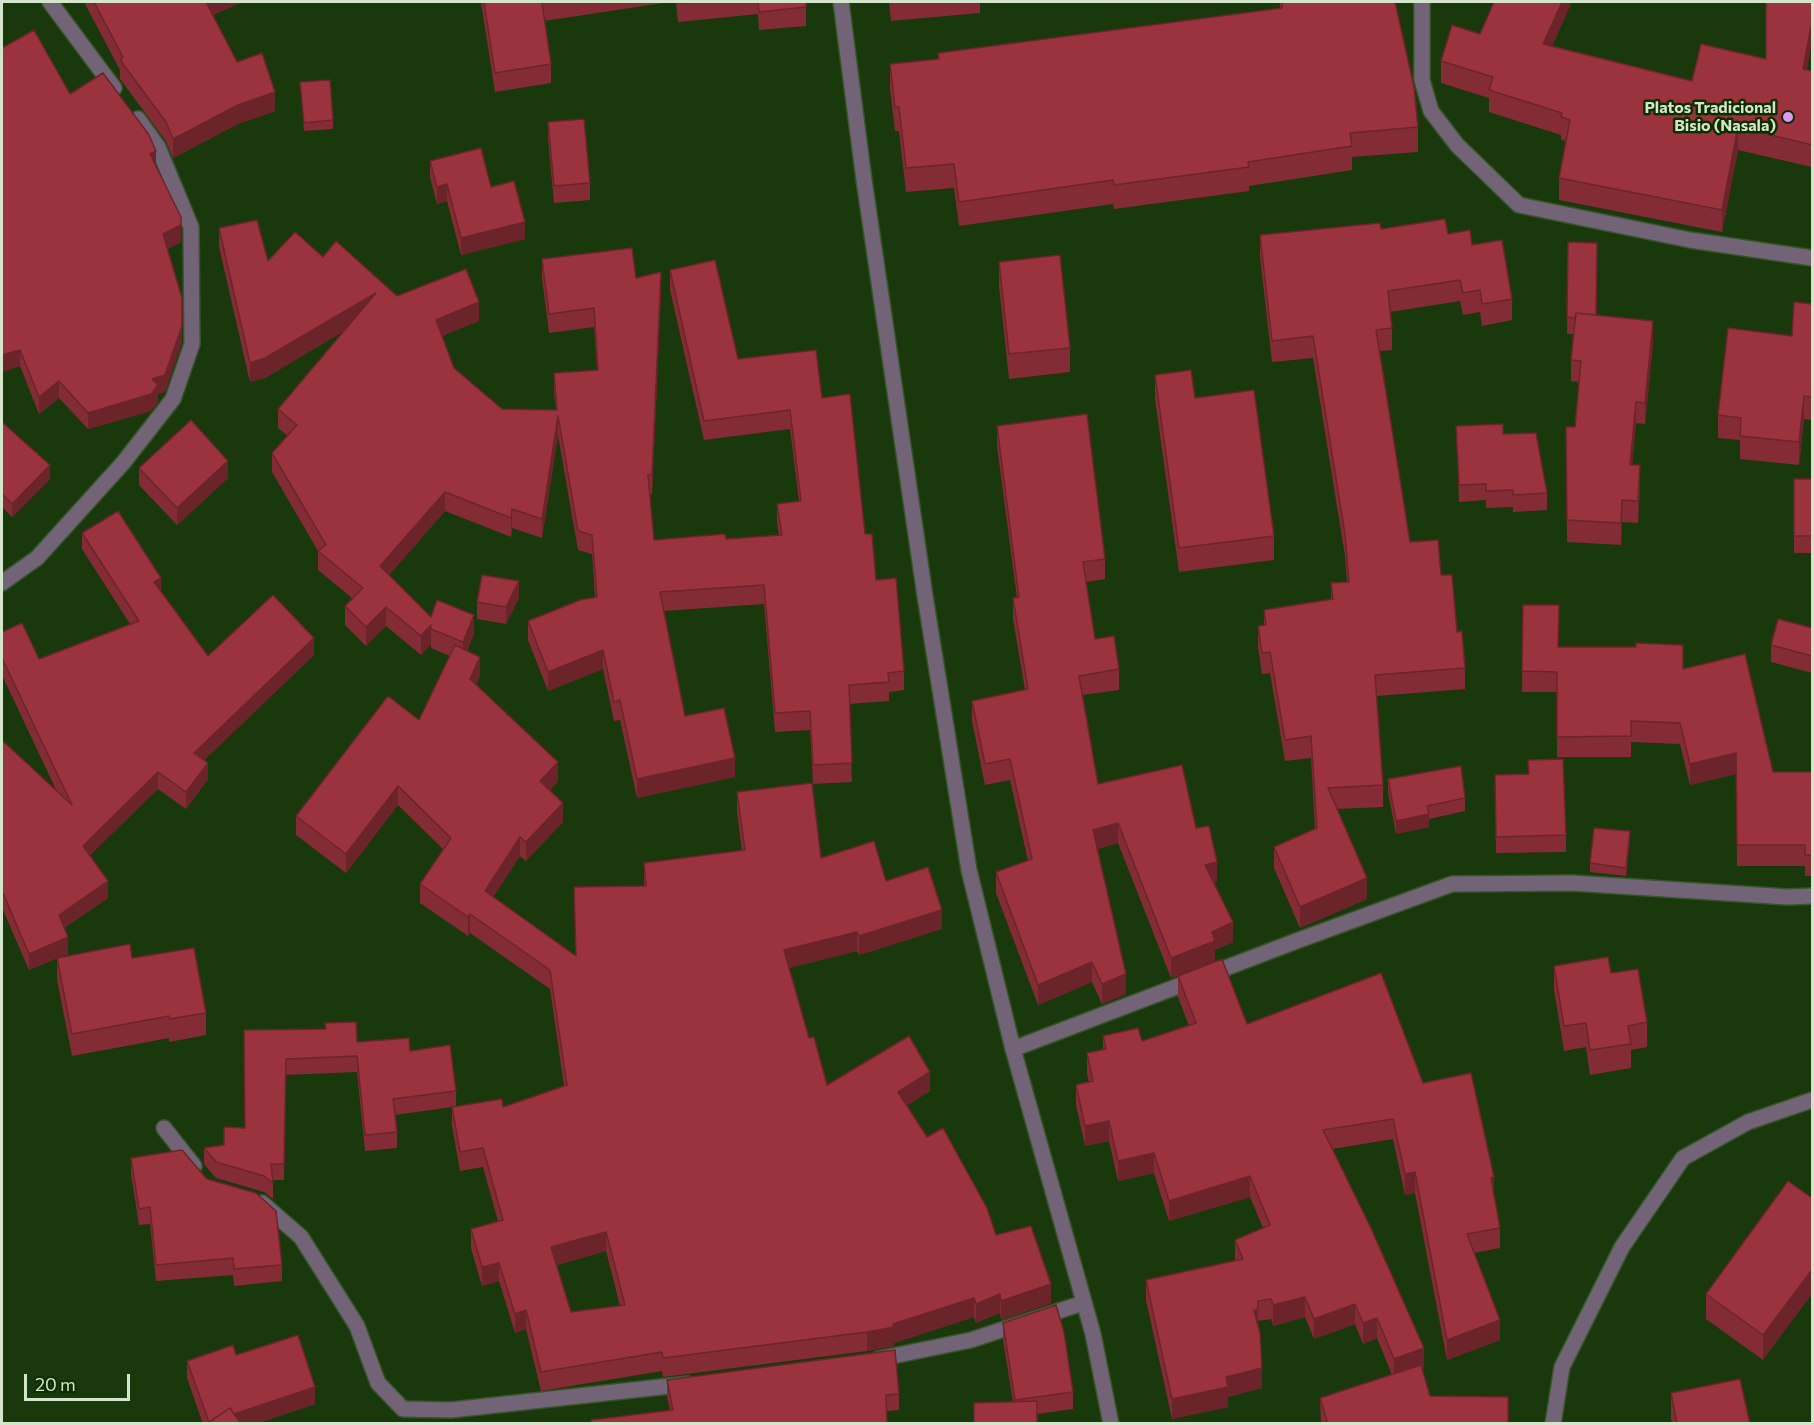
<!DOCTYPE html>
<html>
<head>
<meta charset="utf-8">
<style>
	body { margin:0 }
	#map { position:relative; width:1814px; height:1425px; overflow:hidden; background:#19380b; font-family:Commissioner,sans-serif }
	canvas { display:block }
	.frame { position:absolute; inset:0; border:3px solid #d3e6cc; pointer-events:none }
	.scale { position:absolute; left:24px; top:1374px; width:106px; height:27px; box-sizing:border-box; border:3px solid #d3e6cc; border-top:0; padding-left:8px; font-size:18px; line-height:21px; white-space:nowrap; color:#d3e6cc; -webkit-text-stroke:4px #0e2e01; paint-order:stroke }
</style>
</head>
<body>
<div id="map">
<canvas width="1814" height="1425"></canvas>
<div class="frame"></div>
<div class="scale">20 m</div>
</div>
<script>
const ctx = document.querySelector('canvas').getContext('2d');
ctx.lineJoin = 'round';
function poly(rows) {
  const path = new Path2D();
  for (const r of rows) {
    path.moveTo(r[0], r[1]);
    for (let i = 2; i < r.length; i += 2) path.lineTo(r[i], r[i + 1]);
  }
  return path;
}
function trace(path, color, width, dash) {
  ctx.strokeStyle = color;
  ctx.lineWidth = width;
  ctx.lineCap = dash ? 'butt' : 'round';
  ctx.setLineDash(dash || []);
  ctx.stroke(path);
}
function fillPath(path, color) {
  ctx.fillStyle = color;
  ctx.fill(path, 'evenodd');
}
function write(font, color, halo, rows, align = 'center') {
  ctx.font = font + ' Commissioner,sans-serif';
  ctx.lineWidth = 5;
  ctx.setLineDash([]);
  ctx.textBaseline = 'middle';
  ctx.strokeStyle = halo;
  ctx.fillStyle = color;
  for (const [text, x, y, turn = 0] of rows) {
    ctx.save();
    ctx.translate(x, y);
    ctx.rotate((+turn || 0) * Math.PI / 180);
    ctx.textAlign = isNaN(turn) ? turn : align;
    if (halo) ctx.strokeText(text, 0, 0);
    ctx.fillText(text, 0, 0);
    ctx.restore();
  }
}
const minor = poly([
	[50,2,114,88],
	[1422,2,1422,80,1431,111,1457,145,1519,205,1690,240,1812,258],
	[2,583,37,558,123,463,173,399,192,344,191,227,158,147,138,119],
	[1013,1049,1299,940,1452,884,1572,883,1788,897,1812,896],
	[164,1128,194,1166],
	[262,1203,301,1237,357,1326,378,1383,403,1409,451,1410,688,1384],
	[878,1359,971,1340,1083,1303],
	[1553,1424,1562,1367,1622,1247,1683,1158,1748,1122,1812,1100]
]);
const tertiary = poly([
	[841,2,864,180,925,596,969,870,1013,1049,1093,1334,1111,1424]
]);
trace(minor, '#37542a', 18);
trace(tertiary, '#37542a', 18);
trace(minor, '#726377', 15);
trace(tertiary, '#726377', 15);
fillPath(poly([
	[84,2,242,2,213,15,237,62,275,111,238,124,173,158,166,141,120,79,120,70],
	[481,2,670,2,544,21,551,64,551,83,495,92],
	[676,2,806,2,806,26,759,30,758,14,678,22],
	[889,2,980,2,980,13,891,21],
	[1280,2,1395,2,1418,127,1418,152,1352,157,1352,170,1249,186,1249,191,1114,209,1113,204,959,226,954,188,906,192,899,131,895,131,890,89,890,64,938,59,938,53,1280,8],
	[1552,46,1692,81,1807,70,1812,71,1812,167,1738,150,1722,232,1559,200,1559,178,1566,141,1561,140,1561,135,1489,112,1489,98,1441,83,1441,61],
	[300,82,333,120,333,129,304,131],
	[70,94,156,166,181,242,167,249,182,342,165,392,158,394,158,402,151,411,88,429,59,398,39,414,20,366,2,372],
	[548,122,590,183,590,200,554,203,548,139],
	[430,161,491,187,525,239,461,255,447,201,437,204,430,177],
	[219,228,268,261,323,257,397,296,479,321,442,336,454,368,502,409,556,410,554,392,554,373,597,370,594,327,549,333,542,278,542,259,636,278,661,291,652,494,650,494,654,540,726,539,779,535,777,523,777,504,799,501,790,429,704,440,670,290,670,270,738,359,822,398,865,534,876,580,904,671,904,690,889,692,889,701,849,704,852,782,813,784,810,730,775,732,764,604,664,611,685,716,735,777,637,798,620,720,614,721,603,669,548,691,528,640,528,621,595,597,592,554,578,550,558,435,542,538,512,528,511,537,445,511,389,575,431,617,474,634,467,651,480,676,476,685,558,781,550,790,563,822,526,861,520,856,493,897,575,956,644,886,644,863,742,851,737,811,737,792,821,858,886,881,942,929,859,955,857,951,789,968,809,1038,827,1085,930,1091,907,1105,927,1137,996,1235,1051,1303,1001,1320,1000,1313,976,1323,974,1317,894,1343,894,1346,867,1351,663,1377,662,1371,541,1391,526,1329,515,1333,499,1281,482,1286,471,1248,471,1229,498,1221,483,1167,460,1171,452,1126,452,1107,395,1115,397,1132,397,1148,365,1151,357,1072,286,1075,284,1180,273,1180,273,1199,264,1192,216,1178,204,1164,204,1148,224,1145,245,1128,244,1030,357,1042,410,1051,456,1091,456,1106,503,1107,564,1086,550,989,470,933,468,936,420,903,420,884,443,849,398,805,346,873,296,835,296,816,419,720,450,656,431,648,431,644,421,655,386,626,366,646,345,625,345,606,352,598,318,570,318,551,272,472,272,453,288,436,278,428,278,409,344,331,265,378,250,382,219,247],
	[606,1251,620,1306,571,1312,557,1265],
	[1381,229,1448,234,1512,299,1512,320,1482,326,1480,312,1463,315,1460,301,1390,312,1392,328,1392,350,1380,351,1410,542,1441,575,1457,632,1465,668,1465,689,1377,696,1383,785,1383,807,1337,809,1367,899,1300,928,1274,868,1274,847,1315,829,1311,758,1285,761,1270,673,1262,674,1258,647,1258,626,1264,625,1264,610,1331,600,1331,583,1347,582,1345,556,1313,358,1272,362,1260,257,1260,235],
	[1568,242,1597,315,1653,343,1645,424,1636,423,1632,465,1640,487,1638,523,1622,522,1621,545,1567,542,1566,427,1575,427,1579,382,1571,381,1571,360,1573,334,1567,334],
	[999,262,1070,348,1070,372,1009,379,999,286],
	[1812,304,1812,420,1804,419,1799,465,1740,459,1740,440,1718,438,1718,415,1792,336],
	[1155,375,1195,398,1274,536,1274,560,1179,572,1155,399],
	[2,422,50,479,12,517,2,507],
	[997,426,1105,559,1105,579,1086,582,1095,639,1119,669,1119,690,1083,695,1098,784,1196,828,1217,882,1214,883,1233,942,1215,950,1215,961,1171,978,1118,843,1097,849,1126,994,1102,1004,1092,982,1038,1005,996,893,996,872,1028,861,1010,780,985,785,972,721,972,701,1025,690,1013,619,1013,598,1017,598,997,446],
	[1456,426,1503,434,1547,493,1547,510,1513,512,1513,507,1486,508,1486,500,1459,502],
	[139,468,228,478,177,525,139,485],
	[1794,479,1812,479,1812,553,1794,553],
	[82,533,161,592,208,656,314,655,204,760,208,779,186,809,158,789,90,855,108,898,64,928,68,954,59,958,132,958,206,1013,206,1035,169,1042,169,1038,72,1056,57,980,57,958,29,970,3,910,2,743,57,792,2,675,2,632,39,659,130,624,82,549],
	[519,598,506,624,477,619,477,602],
	[1523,605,1559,647,1683,669,1773,772,1812,772,1812,876,1805,876,1805,866,1737,866,1736,774,1690,785,1680,744,1631,742,1631,757,1557,757,1557,692,1522,692],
	[1812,628,1812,673,1771,662,1771,645],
	[1528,760,1566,835,1566,852,1496,853,1495,792,1528,774],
	[1388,779,1465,798,1465,811,1429,819,1429,827,1396,834,1388,792],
	[1630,840,1626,876,1590,872,1590,863],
	[1554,966,1611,973,1647,1022,1647,1047,1631,1050,1631,1068,1590,1075,1586,1047,1564,1051,1554,990],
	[1178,976,1247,1024,1423,1083,1494,1197,1500,1228,1500,1248,1474,1253,1500,1340,1447,1360,1415,1193,1405,1195,1393,1139,1332,1149,1424,1369,1422,1369,1430,1396,1508,1424,1321,1424,1320,1398,1392,1375,1377,1338,1363,1344,1355,1324,1314,1339,1305,1317,1273,1326,1271,1319,1258,1321,1262,1388,1228,1397,1228,1407,1172,1419,1146,1300,1146,1280,1235,1261,1235,1240,1263,1228,1250,1197,1169,1221,1154,1173,1118,1181,1109,1141,1085,1146,1076,1105,1076,1085,1089,1082,1087,1074,1087,1053,1103,1050,1103,1036,1142,1041,1189,1026,1178,997],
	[131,1158,207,1179,282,1265,282,1281,234,1286,233,1275,156,1281,150,1224,139,1225,131,1174],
	[1812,1198,1763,1360,1706,1319,1706,1294],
	[1003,1323,1073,1392,1073,1409,1037,1414,1013,1402,1003,1340],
	[236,1355,315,1404,255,1424,203,1424,187,1378,187,1361],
	[667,1380,899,1394,899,1410,887,1411,887,1424,591,1424,591,1420,670,1410,667,1396],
	[1671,1393,1750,1424,1672,1424,1671,1418]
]), '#842c35');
fillPath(poly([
	[205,2,242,2,205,19],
	[1562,2,1572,2,1543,67,1543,44],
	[1812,21,1812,43,1803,92,1803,69],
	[275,92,275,111,238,124,173,158,173,139,238,105],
	[1738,127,1738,150,1722,232,1722,210],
	[156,151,156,167,150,154],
	[447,184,447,201,437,204,437,187],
	[525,222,525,239,461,255,461,238],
	[181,225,181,242,163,251,163,234],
	[661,272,661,291,652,494,652,475],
	[376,293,376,312,265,378,250,382,250,363],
	[479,302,479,321,436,339,436,320],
	[1653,321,1653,343,1645,424,1645,403],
	[182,326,182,342,165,392,158,394,158,402,151,411,88,429,88,413,152,379],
	[20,350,20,366,2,372,2,355],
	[59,381,59,398,39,414,39,397],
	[1804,396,1804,419,1799,465,1799,442],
	[1636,402,1636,423,1630,486,1630,465],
	[558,416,558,435,542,538,542,519],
	[228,461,228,478,177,525,177,508],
	[50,465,50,479,12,517,12,504],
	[1640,465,1640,487,1638,523,1638,501],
	[445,492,445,511,380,586,380,566],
	[1622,500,1622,522,1621,545,1621,523],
	[512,509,512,528,511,537,511,518],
	[161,578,161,595,154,582],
	[519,581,519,598,506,624,506,607],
	[386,607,386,626,366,646,366,627],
	[474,615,474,634,463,661,463,642],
	[431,625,431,644,421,655,421,636],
	[314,638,314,655,194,770,194,753],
	[603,650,603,669,548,691,548,672],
	[480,657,480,676,470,698,470,679],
	[1736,753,1736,774,1690,785,1690,764],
	[735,758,735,777,637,798,637,779],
	[558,762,558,781,540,800,540,781],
	[208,763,208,779,186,809,186,792],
	[158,772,158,789,83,862,83,846],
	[398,786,398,805,346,873,346,854],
	[563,803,563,822,526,861,526,842],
	[1429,814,1429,827,1396,834,1396,821],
	[1118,823,1118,843,1093,851,1093,830],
	[1630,831,1630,840,1626,876,1626,868],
	[520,837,520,856,485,910,485,891],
	[1217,862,1217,882,1205,885,1205,865],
	[1367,878,1367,899,1300,928,1300,907],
	[108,881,108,898,59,931,59,915],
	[3,893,3,910,2,913,2,897],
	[942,910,942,929,859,955,859,936],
	[470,914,470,933,468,936,468,917],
	[1233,922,1233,942,1215,950,1215,961,1171,978,1171,958,1212,932],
	[857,932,857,951,784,969,784,950],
	[68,937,68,954,29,970,29,954],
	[1092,962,1092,982,1038,1005,1038,985],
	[1126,974,1126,994,1102,1004,1102,984],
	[930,1072,930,1091,898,1111,898,1092],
	[1109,1121,1109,1141,1085,1146,1085,1126],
	[1154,1153,1154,1173,1118,1181,1118,1161],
	[1415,1172,1415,1193,1405,1195,1405,1174],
	[1250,1176,1250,1197,1169,1221,1169,1201],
	[1494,1177,1494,1197,1491,1178],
	[606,1232,606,1251,551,1266,551,1247],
	[499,1263,499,1281,482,1286,482,1267],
	[1812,1270,1812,1294,1763,1360,1763,1335],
	[1051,1284,1051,1303,1001,1320,1001,1301],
	[1000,1294,1000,1313,976,1323,976,1304],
	[1305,1297,1305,1317,1273,1326,1273,1305],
	[974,1298,974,1317,894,1343,894,1346,867,1351,867,1332],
	[1355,1304,1355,1324,1314,1339,1314,1319],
	[1258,1309,1258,1330,1254,1311],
	[526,1310,526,1329,515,1333,515,1314],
	[1377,1318,1377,1338,1363,1344,1363,1323],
	[1500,1320,1500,1340,1447,1360,1447,1340],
	[1424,1348,1424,1369,1394,1380,1394,1359],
	[1262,1368,1262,1388,1228,1397,1228,1407,1172,1419,1172,1399,1226,1377],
	[315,1387,315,1404,255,1424,209,1424,209,1422]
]), '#6c242b');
const building = poly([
	[94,2,206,2,237,62,262,53,275,92,238,105,173,139,166,122,120,60,123,57,94,2],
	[484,2,552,2,542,3,551,64,495,73,484,2],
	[678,2,698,2,678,3,678,2],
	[758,2,806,2,806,7,759,12,758,2],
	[1282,2,1395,2,1414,87,1418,127,1350,133,1352,146,1248,162,1249,167,1114,185,1113,180,959,202,954,164,906,168,899,107,895,107,890,64,939,59,938,53,1282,8,1282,2],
	[1494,2,1562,2,1543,44,1692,81,1701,44,1766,59,1766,2,1812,2,1812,21,1803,69,1812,71,1812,145,1738,127,1722,210,1559,178,1570,120,1561,117,1562,113,1489,90,1493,77,1441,61,1452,25,1480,34,1494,2],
	[34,30,70,94,103,73,149,135,156,151,150,154,181,217,181,225,163,234,182,298,182,326,165,375,152,379,158,385,151,394,88,413,59,381,39,397,20,350,2,355,2,48,34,30],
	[330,80,333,120,304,123,300,82,330,80],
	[584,119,590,183,554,186,548,122,584,119],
	[481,148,491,187,514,181,525,222,461,238,447,184,437,187,430,161,481,148],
	[1445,219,1448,234,1470,230,1472,245,1502,240,1512,299,1482,304,1480,290,1463,293,1460,280,1388,291,1392,328,1376,330,1410,542,1438,540,1441,575,1452,575,1457,632,1462,631,1465,668,1375,675,1383,785,1328,788,1367,878,1300,907,1274,847,1317,828,1311,736,1285,740,1270,652,1262,653,1258,626,1266,625,1264,610,1333,599,1331,583,1349,582,1345,534,1313,336,1272,341,1260,235,1380,223,1381,229,1445,219],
	[257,220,268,261,295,232,323,257,336,241,397,296,466,269,479,302,436,320,454,368,502,409,557,410,554,373,598,370,594,308,549,314,542,259,632,248,636,278,661,272,652,475,648,475,654,540,725,534,726,539,782,535,777,504,801,501,790,410,704,421,670,270,715,260,738,359,816,350,822,398,850,394,865,534,872,534,876,580,896,578,904,671,888,673,889,682,849,685,852,763,813,765,810,711,775,713,764,585,660,592,685,716,724,708,735,758,637,779,620,700,614,702,603,650,548,672,528,621,580,600,597,597,592,535,578,531,558,416,542,519,512,509,511,518,445,492,380,566,431,617,437,600,474,615,463,642,431,629,431,625,421,636,386,607,366,627,345,606,363,588,318,551,326,545,272,453,297,425,278,409,376,293,265,358,250,363,219,228,257,220],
	[1568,242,1597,243,1596,315,1576,313,1575,318,1567,317,1568,242],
	[1060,255,1070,348,1009,354,999,262,1060,255],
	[1794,302,1812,304,1812,397,1804,396,1799,442,1740,436,1741,418,1718,415,1728,328,1792,336,1794,302],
	[1576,313,1653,321,1645,403,1636,402,1630,465,1640,465,1638,501,1622,500,1621,523,1567,520,1566,427,1575,427,1581,361,1571,360,1576,313],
	[1191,370,1195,398,1254,390,1274,536,1179,548,1155,375,1191,370],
	[1087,414,1105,559,1083,562,1095,639,1114,636,1119,669,1079,676,1098,784,1182,765,1196,828,1209,826,1217,862,1205,865,1233,922,1212,932,1215,941,1171,958,1118,823,1093,830,1126,974,1102,984,1092,962,1038,985,996,872,1032,859,1010,759,985,764,972,701,1028,689,1013,598,1019,597,997,426,1087,414],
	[191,420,228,461,177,508,139,468,191,420],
	[2,422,50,465,12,504,2,494,2,422],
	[1503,424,1503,434,1536,433,1547,493,1513,495,1513,490,1486,491,1486,484,1459,485,1456,426,1503,424],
	[1794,479,1812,479,1812,536,1794,536,1794,479],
	[118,511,161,578,154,582,208,656,273,595,314,638,194,753,208,763,186,792,158,772,83,846,108,881,59,915,68,937,29,954,3,893,2,897,2,743,4,742,72,805,2,658,2,632,22,623,39,659,139,621,82,533,118,511],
	[482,575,519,581,506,607,477,602,482,575],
	[1523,605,1559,605,1558,647,1636,647,1636,643,1683,645,1683,669,1745,654,1773,772,1812,772,1812,855,1805,855,1805,845,1737,845,1736,753,1690,764,1680,723,1631,721,1631,736,1557,737,1557,672,1522,671,1523,605],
	[1778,619,1812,628,1812,656,1771,645,1778,619],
	[455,645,480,657,470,679,558,762,540,781,563,803,526,842,520,837,485,891,576,956,574,887,646,886,644,863,745,850,737,792,812,783,821,858,874,841,886,881,928,867,942,910,859,936,857,932,784,950,809,1038,814,1037,827,1085,909,1036,930,1072,898,1092,927,1137,943,1128,987,1208,996,1235,1031,1226,1051,1284,1001,1301,1000,1294,976,1304,974,1298,893,1324,894,1327,867,1332,663,1358,662,1352,541,1372,526,1310,515,1314,499,1263,482,1267,471,1229,503,1220,483,1148,460,1152,452,1107,502,1099,503,1107,567,1085,550,970,470,914,468,917,420,884,451,838,398,786,346,854,296,816,388,696,419,720,455,645],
	[606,1232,625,1305,571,1312,551,1247,606,1232],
	[1563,759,1566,835,1496,837,1495,775,1529,774,1528,760,1563,759],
	[1461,766,1465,798,1427,806,1429,814,1396,821,1388,779,1461,766],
	[1594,828,1630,831,1626,868,1590,863,1594,828],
	[130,944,132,958,194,948,206,1013,169,1019,169,1016,72,1034,57,958,130,944],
	[1608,957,1611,973,1638,969,1647,1022,1628,1026,1631,1044,1590,1050,1586,1023,1564,1026,1554,966,1608,957],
	[1222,959,1247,1024,1381,973,1423,1083,1471,1073,1494,1177,1491,1178,1500,1228,1467,1234,1500,1320,1447,1340,1415,1172,1405,1174,1393,1119,1323,1130,1370,1226,1424,1348,1394,1359,1377,1318,1363,1323,1355,1304,1314,1319,1305,1297,1273,1305,1271,1299,1258,1301,1258,1309,1254,1311,1260,1333,1262,1368,1226,1377,1228,1387,1172,1399,1146,1280,1243,1259,1235,1240,1270,1225,1250,1176,1169,1201,1154,1153,1118,1161,1109,1121,1085,1126,1076,1085,1093,1081,1087,1053,1106,1049,1103,1036,1138,1028,1142,1041,1196,1023,1178,976,1222,959],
	[356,1022,357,1042,409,1038,410,1051,450,1045,456,1091,393,1099,397,1132,365,1135,357,1056,286,1059,284,1164,271,1164,273,1183,264,1176,216,1162,204,1148,224,1145,224,1127,245,1128,244,1030,326,1029,325,1023,356,1022],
	[182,1150,207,1179,256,1193,276,1211,282,1265,234,1269,233,1258,156,1265,150,1207,139,1209,131,1158,182,1150],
	[1788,1181,1812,1198,1812,1270,1763,1335,1706,1294,1788,1181],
	[1056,1305,1064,1332,1073,1392,1015,1400,1003,1323,1056,1305],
	[298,1335,315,1387,234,1414,230,1408,209,1422,187,1361,233,1345,236,1355,298,1335],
	[895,1350,899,1394,886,1395,887,1424,591,1424,591,1420,673,1410,667,1380,895,1350],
	[1421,1365,1430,1396,1508,1397,1508,1424,1328,1424,1320,1398,1421,1365],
	[1740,1379,1750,1424,1677,1424,1671,1393,1740,1379],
	[1037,1401,1037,1424,974,1424,974,1403,1037,1401],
	[230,1408,241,1424,207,1424,230,1408]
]);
fillPath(building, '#9a333e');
trace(building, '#6c242b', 1.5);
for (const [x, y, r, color] of [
	[1788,117,6,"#dd99f3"]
]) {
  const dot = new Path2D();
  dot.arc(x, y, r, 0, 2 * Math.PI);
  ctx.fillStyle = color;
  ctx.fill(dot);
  trace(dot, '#0e2e01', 2);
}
write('bold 16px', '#d3e6cc', '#0e2e01', [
	["Platos Tradicional",1776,108],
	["Bisio (Nasala)",1776,126]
], 'right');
</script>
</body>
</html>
